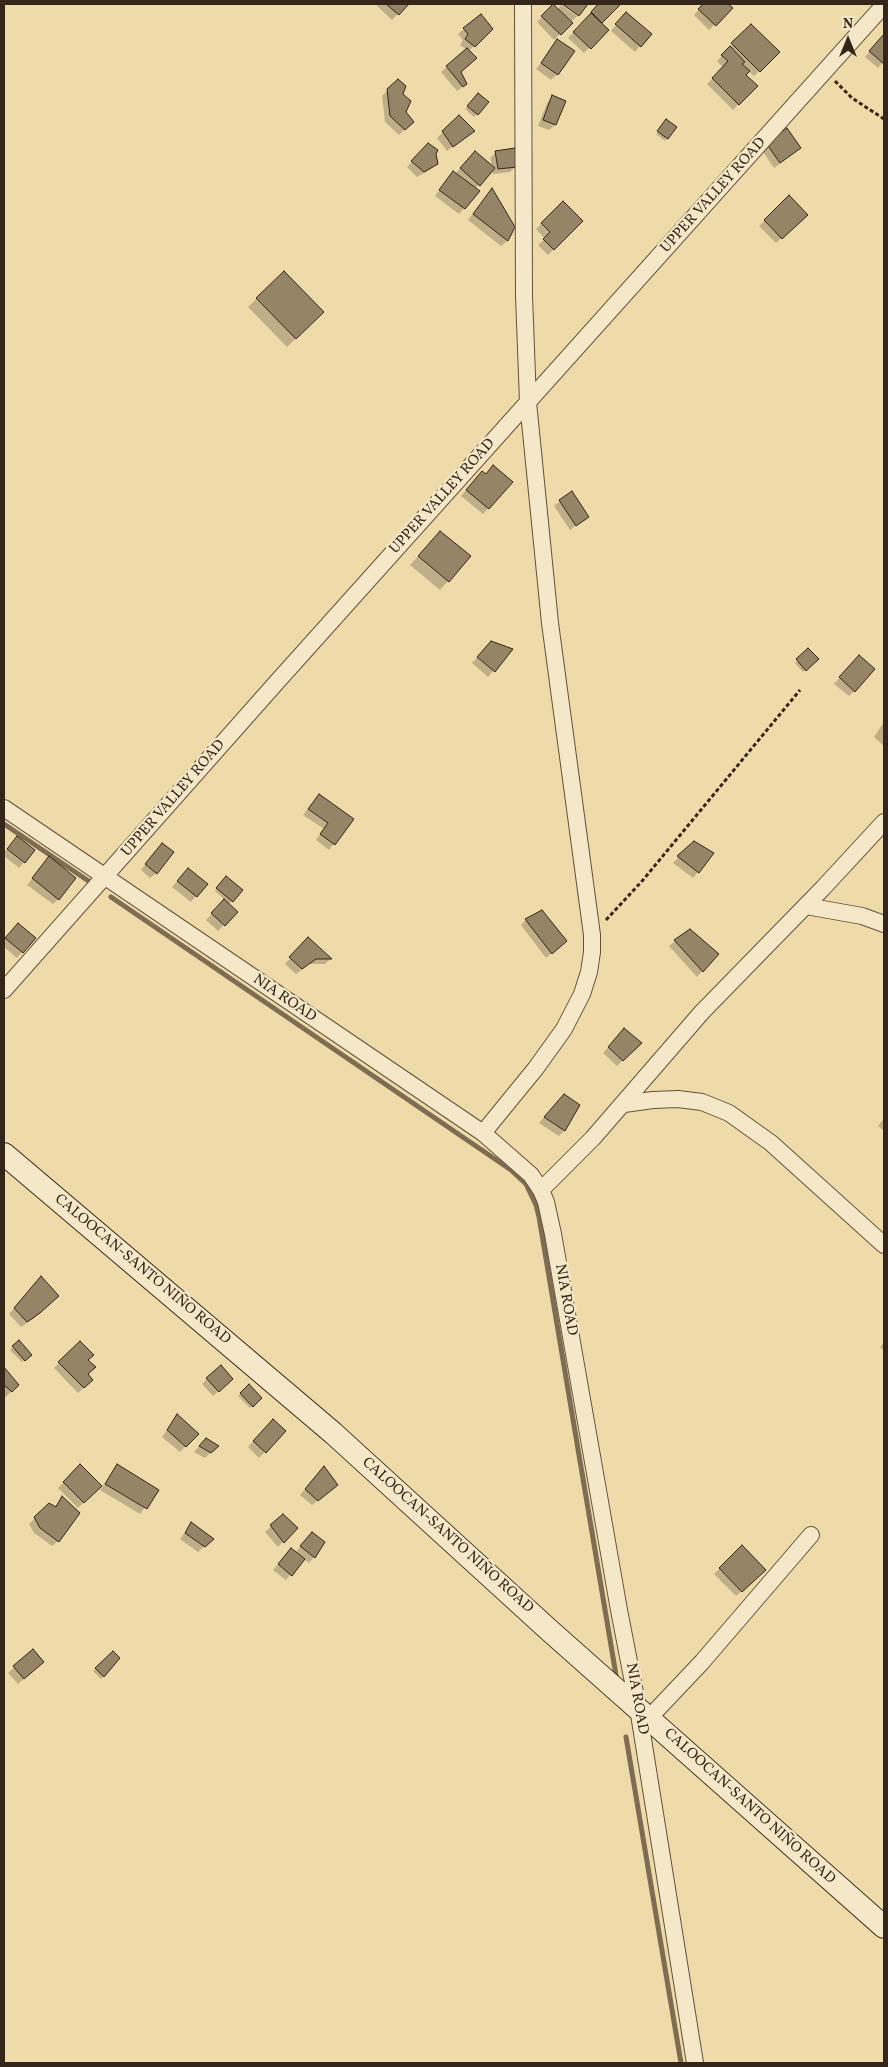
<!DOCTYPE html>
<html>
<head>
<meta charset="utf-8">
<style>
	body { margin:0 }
	#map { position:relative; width:888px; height:2067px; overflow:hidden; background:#efdbaa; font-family:Vollkorn,serif }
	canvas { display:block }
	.frame { position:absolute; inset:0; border:5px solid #34261a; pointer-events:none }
	.north { position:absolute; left:823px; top:15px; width:50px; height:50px; -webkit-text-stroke:4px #f5e8c8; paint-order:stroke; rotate:0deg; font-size:14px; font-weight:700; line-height:20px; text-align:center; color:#34261a }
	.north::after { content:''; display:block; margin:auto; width:18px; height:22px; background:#34261a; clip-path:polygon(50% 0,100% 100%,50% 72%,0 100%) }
</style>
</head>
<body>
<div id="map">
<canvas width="888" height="2067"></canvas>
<div class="frame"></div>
<div class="north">N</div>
</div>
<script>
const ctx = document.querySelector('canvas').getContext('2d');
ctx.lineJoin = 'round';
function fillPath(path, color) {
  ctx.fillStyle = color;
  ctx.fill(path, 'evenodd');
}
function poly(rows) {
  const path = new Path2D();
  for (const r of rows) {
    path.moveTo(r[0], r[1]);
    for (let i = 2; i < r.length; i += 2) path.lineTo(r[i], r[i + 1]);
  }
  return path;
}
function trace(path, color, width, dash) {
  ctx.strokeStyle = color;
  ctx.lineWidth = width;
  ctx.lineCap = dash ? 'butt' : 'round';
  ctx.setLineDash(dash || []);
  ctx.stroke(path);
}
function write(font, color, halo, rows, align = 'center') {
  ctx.font = font + ' Vollkorn,serif';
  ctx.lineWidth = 4.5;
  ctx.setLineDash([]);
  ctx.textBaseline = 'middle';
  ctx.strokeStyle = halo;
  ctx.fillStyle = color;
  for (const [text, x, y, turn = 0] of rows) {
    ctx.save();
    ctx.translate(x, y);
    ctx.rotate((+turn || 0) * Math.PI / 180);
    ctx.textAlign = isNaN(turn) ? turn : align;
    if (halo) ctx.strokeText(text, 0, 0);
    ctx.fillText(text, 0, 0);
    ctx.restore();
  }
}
fillPath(poly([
	[375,4,407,4,392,20],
	[600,4,619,4,600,23,607,30,584,53,568,38],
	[704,4,726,4,731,8,709,30,694,15],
	[561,5,577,16,572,21,566,16,565,18,571,23,554,40,537,22,553,6,557,10],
	[621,19,640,46,635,52,611,31],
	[751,25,778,52,754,76,748,71,745,75,756,86,733,110,707,84,724,68,717,61],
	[464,29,491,29,469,51,459,73,466,84,457,91,441,72,467,50,460,45,463,40,458,34],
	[884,35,884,61,878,68,865,57],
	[558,41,557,74,551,80,536,69],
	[398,80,405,112,412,122,399,135,385,122,382,96],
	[478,94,488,102,474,117,465,109],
	[553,97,564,101,555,125,549,130,538,126,547,103],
	[459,117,473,131,447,151,437,138],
	[664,123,667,138,665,141,656,134],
	[767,144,800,148,774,168,761,149],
	[428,145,434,154,437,163,431,169,417,177,407,167],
	[496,152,516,166,510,172,493,174,492,170,475,189,478,191,459,214,435,196,448,178,455,174,469,158,492,167,490,158],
	[487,195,514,227,507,241,501,246,468,220],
	[789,197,806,215,776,243,759,226],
	[563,202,582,221,548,255,538,245,545,239,536,229],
	[284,272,323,312,287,347,248,307],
	[486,475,511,482,483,514,461,496,477,478],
	[560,501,587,517,570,530,554,506],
	[440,532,448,581,440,590,410,565],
	[485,649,511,650,488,677,472,663],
	[808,650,817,659,803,672,795,663],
	[854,662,854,691,849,696,834,684],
	[884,722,884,746,874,737],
	[319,795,352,819,329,850,316,840,324,829,303,815],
	[17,837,24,862,19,868,4,856,4,853],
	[694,842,713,854,693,878,673,863],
	[156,851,156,873,150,878,141,870],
	[44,864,58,899,53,904,27,885],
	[188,869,206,884,191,902,172,887],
	[224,880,232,901,228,905,236,912,218,931,206,920,225,900,215,891],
	[526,920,560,946,546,958,521,925],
	[12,930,22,952,17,958,4,947,4,941],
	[675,941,717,954,697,977,669,946],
	[303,944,330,959,325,964,309,964,296,974,285,964],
	[619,1035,641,1043,617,1066,603,1053],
	[558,1101,578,1106,564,1131,559,1136,539,1123],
	[884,1118,884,1131,878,1126],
	[36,1283,52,1302,33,1319,21,1327,9,1314],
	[19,1342,30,1355,22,1362,10,1350],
	[80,1342,87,1360,86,1375,92,1380,78,1393,54,1368],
	[884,1343,884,1351,880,1347],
	[4,1369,17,1385,6,1397,4,1395],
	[207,1379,226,1384,213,1396,202,1384],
	[249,1386,260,1398,250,1408,238,1396],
	[177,1415,197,1434,180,1452,162,1437],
	[267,1426,285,1431,259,1458,248,1447],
	[200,1445,217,1446,205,1458,194,1452],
	[80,1466,100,1486,78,1508,58,1488],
	[117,1466,157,1490,140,1514,100,1490],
	[318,1474,331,1490,312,1505,300,1495],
	[62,1498,58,1541,52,1546,34,1533,29,1524,49,1504,54,1507],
	[283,1516,296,1528,278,1547,265,1532],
	[191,1524,212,1539,198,1552,180,1539],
	[307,1539,314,1557,309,1563,304,1559,286,1580,273,1570,291,1549,295,1553],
	[742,1547,764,1570,736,1596,714,1574],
	[33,1651,43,1662,18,1684,8,1673],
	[113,1652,119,1658,101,1679,93,1671]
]), '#0003');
trace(poly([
	[4,824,90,882],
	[111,897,511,1170,526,1184,536,1205,539,1217,617,1681],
	[626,1737,681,2063]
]), '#7e6d53', 5);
const building = poly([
	[386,4,409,4,399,15,386,4],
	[553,4,573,23,561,35,541,16,553,4],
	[562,4,588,4,579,16,562,4],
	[598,4,621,4,602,23,591,12,598,4],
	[703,4,728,4,733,8,716,26,698,9,703,4],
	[626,12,652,34,641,47,615,24,626,12],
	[591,13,609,30,591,49,573,32,591,13],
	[481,14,493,29,475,47,465,39,468,34,463,28,481,14],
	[751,24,780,52,760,72,731,43,751,24],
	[884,34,884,64,869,51,884,34],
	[557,39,575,51,558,75,541,63,557,39],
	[730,46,745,62,742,64,750,71,746,75,758,86,739,105,712,78,728,61,721,55,730,46],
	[467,48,477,58,461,72,467,84,463,87,446,66,467,48],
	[398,79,406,86,403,94,411,101,406,112,414,122,405,130,390,116,387,89,398,79],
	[478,93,489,102,478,115,467,106,478,93],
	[552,95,566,101,556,125,543,120,552,95],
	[459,115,475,131,453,147,442,131,459,115],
	[666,119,677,127,668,139,657,131,666,119],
	[787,128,801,148,780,163,766,143,787,128],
	[428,143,438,150,436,154,438,164,424,172,411,161,428,143],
	[515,148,517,167,498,169,495,151,515,148],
	[475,151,495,168,480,186,460,168,475,151],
	[453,171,480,191,465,209,439,190,453,171],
	[492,188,515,227,508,241,473,214,492,188],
	[789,195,808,215,782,239,764,220,789,195],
	[563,201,583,221,554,250,543,239,550,232,541,223,563,201],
	[284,271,324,312,296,339,256,298,284,271],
	[493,465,513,482,489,509,466,490,482,471,486,474,493,465],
	[572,491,589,517,576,526,559,500,572,491],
	[440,531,471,556,449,582,418,556,440,531],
	[491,641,513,649,495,672,477,657,491,641],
	[808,648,819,659,806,671,796,659,808,648],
	[859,655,875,669,855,692,839,677,859,655],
	[319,794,354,819,335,845,320,834,328,823,308,809,319,794],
	[17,836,35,850,25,863,7,849,17,836],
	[694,841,714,853,699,873,677,856,694,841],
	[162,843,174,852,157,874,145,864,162,843],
	[49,856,76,878,59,900,32,878,49,856],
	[188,868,208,884,197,897,177,881,188,868],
	[226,876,243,890,233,902,216,888,226,876],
	[224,899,238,912,225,926,211,913,224,899],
	[542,910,567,941,552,954,525,919,542,910],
	[18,923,36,938,23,953,5,938,18,923],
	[690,929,719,954,703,972,674,940,690,929],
	[308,937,332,959,316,959,302,969,289,957,308,937],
	[624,1028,642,1043,623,1061,608,1047,624,1028],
	[564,1094,580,1105,565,1131,544,1117,564,1094],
	[41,1276,59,1296,40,1313,27,1322,14,1308,41,1276],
	[19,1340,32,1355,25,1361,12,1346,19,1340],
	[80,1341,94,1355,88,1360,96,1367,88,1374,93,1380,84,1388,58,1362,80,1341],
	[221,1365,233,1379,219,1392,206,1378,221,1365],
	[4,1367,19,1385,12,1392,4,1385,4,1367],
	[249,1384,262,1398,253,1407,240,1393,249,1384],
	[177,1414,199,1434,186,1447,167,1430,177,1414],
	[273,1419,286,1431,266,1453,253,1441,273,1419],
	[206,1438,219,1446,211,1453,199,1446,206,1438],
	[80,1464,102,1486,84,1503,63,1482,80,1464],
	[117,1464,159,1490,147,1509,105,1484,117,1464],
	[324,1466,338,1485,318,1501,305,1489,324,1466],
	[62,1496,80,1513,59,1542,40,1528,34,1517,49,1503,56,1507,62,1496],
	[283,1514,298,1528,284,1543,270,1525,283,1514],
	[191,1522,214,1539,205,1547,185,1533,191,1522],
	[312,1532,325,1542,315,1558,300,1546,312,1532],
	[742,1545,766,1570,742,1592,719,1568,742,1545],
	[291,1548,305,1559,292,1576,278,1564,291,1548],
	[33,1649,44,1662,24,1679,13,1666,33,1649],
	[113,1651,120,1658,104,1677,95,1668,113,1651]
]);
fillPath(building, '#958465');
trace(building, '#34261a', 1);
const street = poly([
	[4,808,483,1133,531,1175,541,1190,546,1202,553,1234,619,1610,638,1708,695,2063],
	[806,906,862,916,884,924],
	[4,990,276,683,884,5],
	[624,1104,653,1100,678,1099,702,1102,729,1113,771,1143,884,1245],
	[483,1133,536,1068,564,1029,582,994,589,972,592,952,592,935,550,623,528,402,524,296,523,4],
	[541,1190,593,1138,702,1012,823,888,884,822],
	[649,1718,702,1662,811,1535]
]);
const secondary = poly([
	[4,1154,333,1433,549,1630,884,1927]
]);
trace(street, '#63533e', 18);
trace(secondary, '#34261a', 24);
trace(poly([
	[835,81,852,98,884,119],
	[606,920,643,880,800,690]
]), '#34261a', 3, [4, 2.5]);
trace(street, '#f5e8c8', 16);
trace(secondary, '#f5e8c8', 22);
write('15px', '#34261a', '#f5e8c8', [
	["UPPER VALLEY ROAD",714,196,-48],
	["UPPER VALLEY ROAD",443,497,-48],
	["UPPER VALLEY ROAD",174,799,-49],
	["NIA ROAD",284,999,34],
	["CALOOCAN-SANTO NIÑO ROAD",142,1270,40],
	["NIA ROAD",565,1300,80],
	["CALOOCAN-SANTO NIÑO ROAD",447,1536,42],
	["NIA ROAD",636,1699,80],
	["CALOOCAN-SANTO NIÑO ROAD",749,1807,42]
]);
</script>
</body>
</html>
